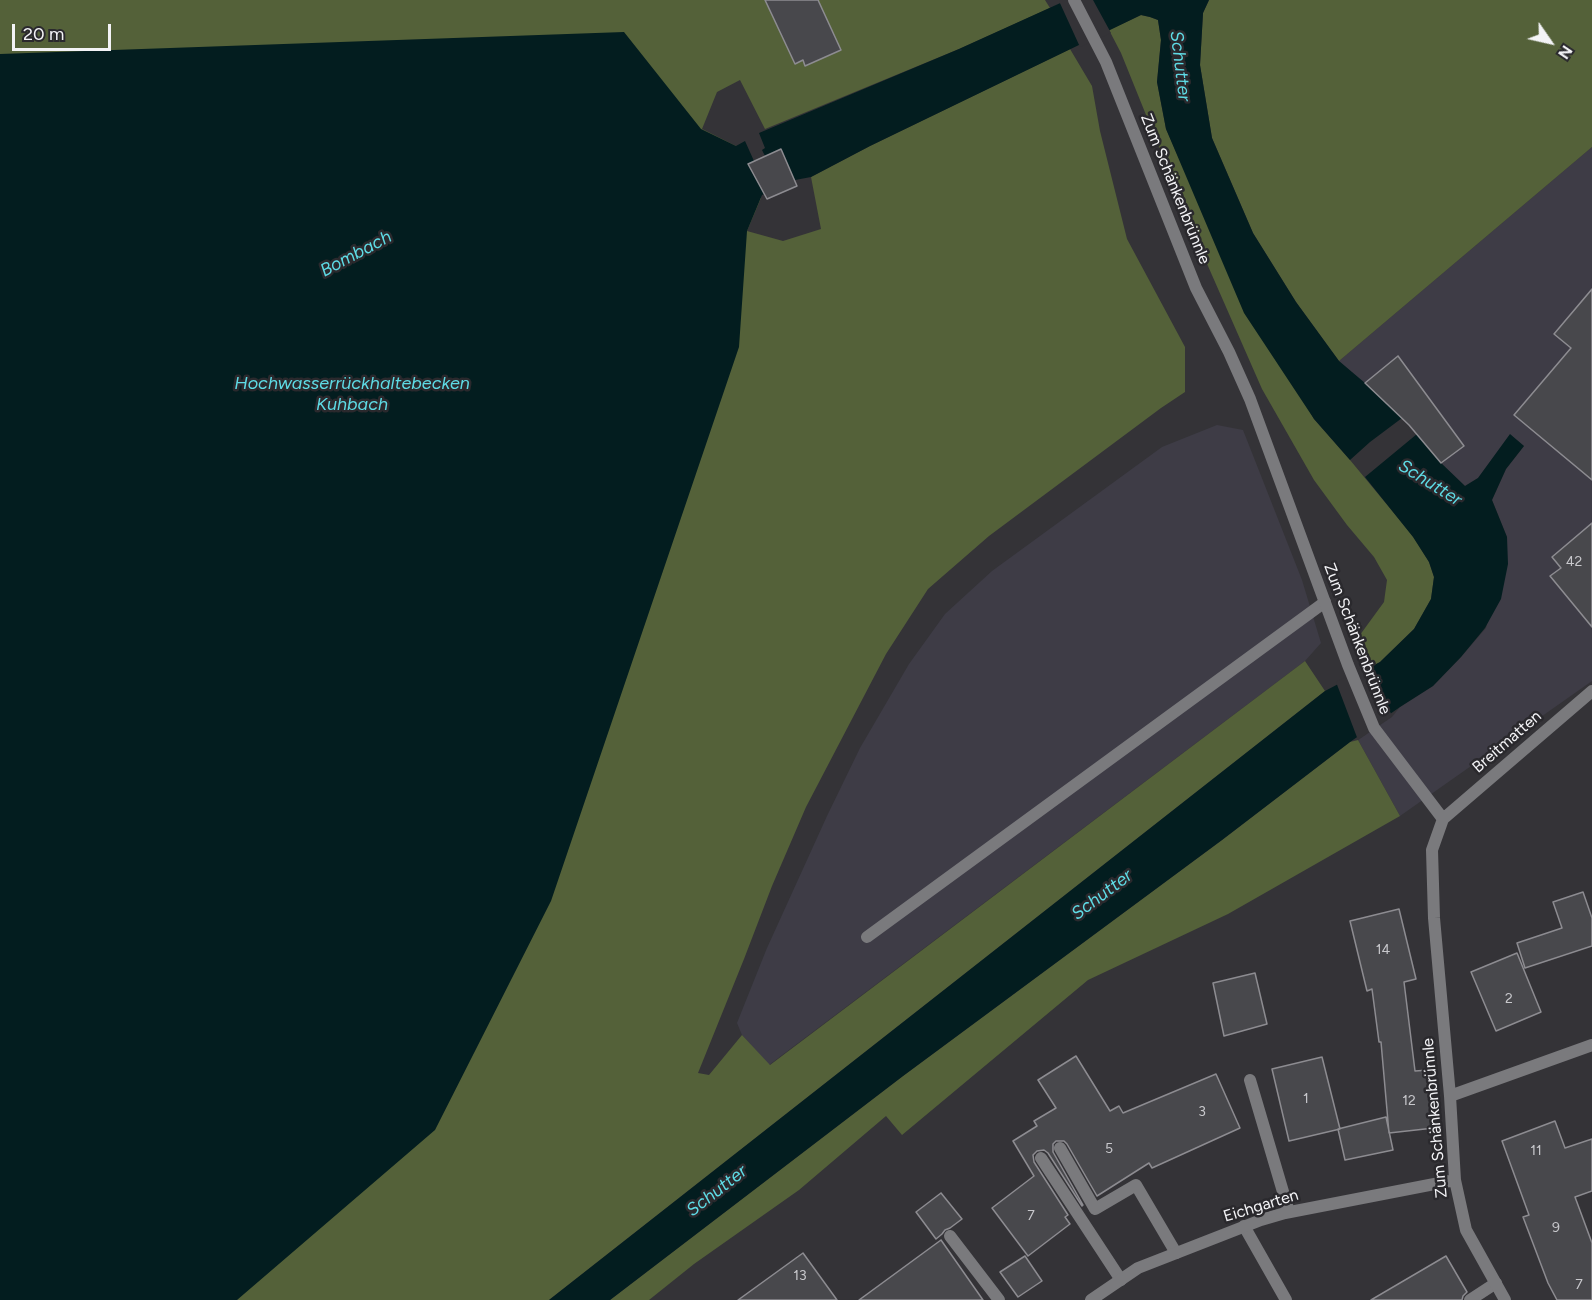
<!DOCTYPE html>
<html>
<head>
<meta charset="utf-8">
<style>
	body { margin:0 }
	#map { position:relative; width:1592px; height:1300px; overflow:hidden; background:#343337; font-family:Figtree,sans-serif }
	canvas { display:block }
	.north { position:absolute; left:1520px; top:12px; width:60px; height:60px; -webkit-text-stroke:4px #2a292d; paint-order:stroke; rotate:124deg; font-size:16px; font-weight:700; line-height:24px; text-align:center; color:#f3f3f6 }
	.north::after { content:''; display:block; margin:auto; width:21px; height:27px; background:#f3f3f6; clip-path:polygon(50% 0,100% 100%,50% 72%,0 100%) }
	.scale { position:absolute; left:12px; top:24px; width:99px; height:27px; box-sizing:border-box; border:3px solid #f3f3f6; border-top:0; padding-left:8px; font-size:18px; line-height:21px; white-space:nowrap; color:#f3f3f6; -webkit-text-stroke:4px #2a292d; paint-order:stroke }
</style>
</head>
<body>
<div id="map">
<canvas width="1592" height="1300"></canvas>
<div class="north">N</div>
<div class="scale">20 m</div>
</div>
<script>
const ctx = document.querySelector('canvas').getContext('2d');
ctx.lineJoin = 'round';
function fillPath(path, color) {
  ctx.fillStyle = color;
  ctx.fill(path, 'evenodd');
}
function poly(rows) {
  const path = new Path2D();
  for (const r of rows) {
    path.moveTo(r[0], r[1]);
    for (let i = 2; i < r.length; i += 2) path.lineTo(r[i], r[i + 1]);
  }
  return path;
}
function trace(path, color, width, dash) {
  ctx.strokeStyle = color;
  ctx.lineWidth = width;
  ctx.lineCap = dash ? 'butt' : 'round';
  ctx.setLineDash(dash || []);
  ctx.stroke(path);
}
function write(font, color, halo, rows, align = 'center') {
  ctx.font = font + ' Figtree,sans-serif';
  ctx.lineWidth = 5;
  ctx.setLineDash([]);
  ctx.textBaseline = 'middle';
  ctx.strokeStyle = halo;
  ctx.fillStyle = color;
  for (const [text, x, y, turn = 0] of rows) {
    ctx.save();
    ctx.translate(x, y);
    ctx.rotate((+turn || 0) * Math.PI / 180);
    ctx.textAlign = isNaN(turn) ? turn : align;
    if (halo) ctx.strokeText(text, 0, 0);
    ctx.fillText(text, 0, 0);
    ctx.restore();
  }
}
fillPath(poly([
	[1592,147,1592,681,1400,816,1358,740,1392,717,1400,707,1433,686,1461,657,1486,628,1507,537,1492,500,1506,469,1524,446,1510,435,1478,478,1465,486,1441,463,1402,418,1339,361],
	[1217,425,1243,430,1302,580,1321,643,1305,661,769,1065,742,1035,737,1023,767,948,827,816,860,748,909,664,945,614,992,571,1162,447]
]), '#3e3c46');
fillPath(poly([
	[0,0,1045,0,1050,8,959,49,765,129,740,80,717,92,702,129,736,146,761,198,747,231,783,241,821,229,811,177,870,146,1070,49,1092,86,1100,131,1127,239,1185,347,1185,392,1161,408,989,536,928,589,886,654,806,807,772,886,744,959,698,1073,709,1075,742,1035,770,1065,1305,661,1325,691,549,1300,152,1300,0,68],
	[1209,0,1592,0,1592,147,1339,361,1296,302,1253,233,1212,138,1200,65,1203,13],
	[1141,15,1150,17,1158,20,1161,40,1157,82,1166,129,1187,176,1314,419,1350,460,1413,536,1429,562,1434,577,1431,599,1414,629,1380,662,1371,667,1357,639,1384,602,1387,580,1374,557,1347,525,1314,480,1262,389,1197,241,1121,53,1109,30],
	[1358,740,1400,816,1228,914,1088,980,902,1135,886,1116,799,1190,694,1264,649,1300,610,1300,903,1076,1222,840,1350,742]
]), '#546139');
fillPath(poly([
	[1067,0,1209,0,1203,13,1200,65,1212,138,1253,233,1296,302,1339,361,1365,383,1402,418,1370,442,1350,460,1314,419,1244,313,1166,129,1157,82,1161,40,1158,20,1150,17,1141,15,870,146,811,177,795,180,782,186,772,164,785,158,781,149,765,156,762,150,765,148,759,133,959,49],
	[624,32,701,129,736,146,745,141,754,161,749,164,751,170,769,192,762,195,747,231,739,347,551,901,435,1130,237,1300,0,1300,0,54],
	[1417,434,1441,463,1465,486,1478,478,1510,434,1524,446,1506,469,1492,500,1507,537,1508,564,1501,599,1485,628,1461,657,1433,686,1400,707,1350,742,1222,840,903,1076,610,1300,549,1300,1325,691,1380,662,1414,629,1431,599,1434,577,1429,562,1413,537,1365,477]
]), '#031d1f');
fillPath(poly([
	[1060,0,1093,0,1111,33,1080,47,1059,1],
	[1369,664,1392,716,1358,740,1336,682]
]), '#343337');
const building = poly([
	[765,0,818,0,841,50,805,66,803,60,795,64,765,0],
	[781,149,797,186,767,199,748,164,781,149],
	[1592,289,1592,480,1514,415,1571,348,1554,334,1592,289],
	[1398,356,1464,446,1441,463,1409,425,1365,383,1398,356],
	[1592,523,1592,627,1550,576,1561,568,1552,557,1592,523],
	[1583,892,1592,918,1592,946,1525,968,1517,943,1562,928,1553,902,1583,892],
	[1399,909,1416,979,1404,982,1415,1071,1429,1070,1434,1128,1389,1133,1381,1042,1379,1042,1372,989,1367,991,1350,921,1399,909],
	[1517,953,1541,1012,1496,1031,1471,972,1517,953],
	[1255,973,1267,1024,1224,1036,1213,983,1255,973],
	[1076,1056,1110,1111,1119,1106,1123,1113,1216,1074,1240,1128,1152,1168,1149,1163,1097,1196,1067,1144,1064,1141,1056,1141,1053,1144,1053,1152,1083,1205,1082,1206,1048,1153,1044,1150,1037,1151,1033,1155,1034,1162,1068,1215,1065,1217,1070,1224,1028,1256,992,1208,1034,1176,1013,1141,1037,1126,1034,1121,1056,1108,1038,1080,1076,1056],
	[1322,1057,1340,1129,1289,1141,1272,1069,1322,1057],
	[1386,1117,1393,1150,1345,1160,1338,1129,1386,1117],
	[1555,1121,1565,1148,1592,1139,1592,1191,1575,1197,1592,1243,1592,1300,1557,1300,1548,1283,1523,1217,1529,1215,1502,1141,1555,1121],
	[941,1193,962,1219,950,1228,945,1230,942,1234,936,1239,916,1212,941,1193],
	[941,1240,983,1300,859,1300,941,1240],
	[803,1253,837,1300,738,1300,803,1253],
	[1025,1256,1042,1281,1018,1297,1000,1272,1025,1256],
	[1446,1256,1467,1292,1463,1296,1462,1300,1371,1300,1446,1256]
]);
fillPath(building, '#48484c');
trace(building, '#8d8c91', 1.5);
trace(poly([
	[867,937,1325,602],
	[1250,1080,1289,1212],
	[1060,1148,1095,1209,1136,1185,1176,1253],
	[1041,1158,1121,1280],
	[1244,1226,1286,1300],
	[950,1236,999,1300],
	[1470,1300,1496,1283]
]), '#7a7a7d', 12);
trace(poly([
	[1074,0,1106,62,1196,288,1229,352,1250,399,1348,665,1374,728,1443,819],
	[1443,819,1432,850,1434,918,1450,1096,1455,1180,1466,1230,1505,1300],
	[1443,819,1592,691],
	[1450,1096,1592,1045],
	[1091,1300,1138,1268,1261,1220,1285,1213,1455,1180]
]), '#7a7a7d', 12);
write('14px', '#c8c8cc', null, [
	["42",1574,562],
	["14",1383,950],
	["2",1509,999],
	["1",1306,1099],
	["12",1409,1101],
	["3",1202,1112],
	["5",1109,1149],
	["11",1536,1151],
	["7",1031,1216],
	["9",1556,1228],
	["13",800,1276],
	["7",1579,1285]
]);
write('16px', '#f3f3f6', '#2a292d', [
	["Zum Schänkenbrünnle",1175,189,68],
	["Zum Schänkenbrünnle",1357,639,69],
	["Breitmatten",1507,742,-41],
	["Zum Schänkenbrünnle",1435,1118,-95],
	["Eichgarten",1261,1206,-17]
]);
write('italic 18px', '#5edbe5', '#2a292d', [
	["Schutter",1180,66,83],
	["Bombach",356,254,-28],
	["Hochwasserrückhaltebecken",352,384],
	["Kuhbach",352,405],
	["Schutter",1430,483,32],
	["Schutter",1102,895,-37],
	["Schutter",717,1191,-38]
]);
</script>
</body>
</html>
